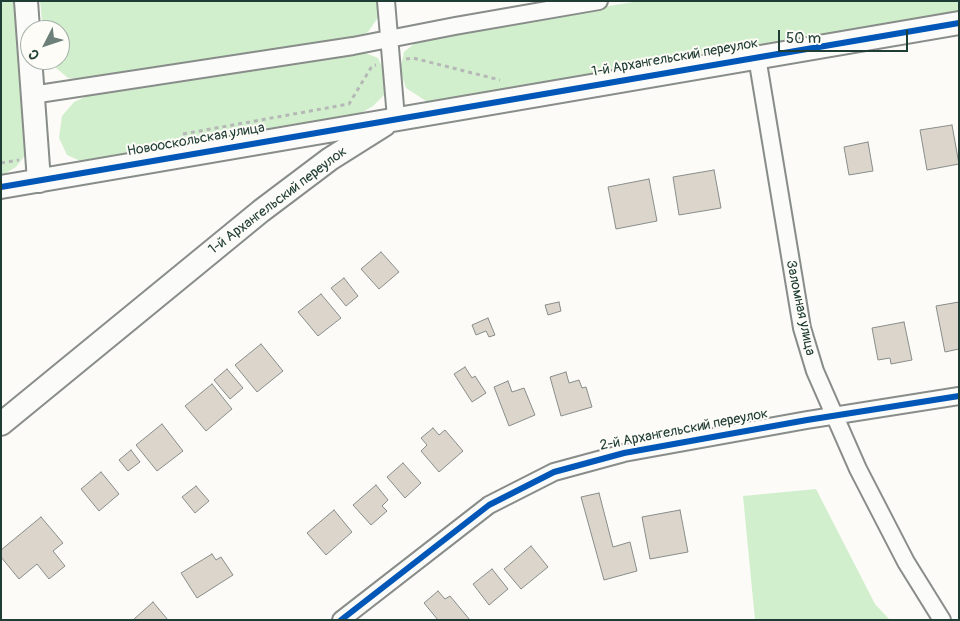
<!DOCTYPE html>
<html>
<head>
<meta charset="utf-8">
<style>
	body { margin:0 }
	#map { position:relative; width:960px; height:621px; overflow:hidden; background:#fcfbf8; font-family:Pangolin,sans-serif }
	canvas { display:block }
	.frame { position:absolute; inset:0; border:2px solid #1f3d34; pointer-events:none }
	.north { position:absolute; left:20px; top:20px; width:50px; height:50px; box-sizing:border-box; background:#fdfcf7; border:1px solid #a4b0a9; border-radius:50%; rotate:229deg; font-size:14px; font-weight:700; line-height:20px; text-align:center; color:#1f3d34 }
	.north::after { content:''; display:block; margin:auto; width:18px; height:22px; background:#6c8079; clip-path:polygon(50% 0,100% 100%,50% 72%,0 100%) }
	.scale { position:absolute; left:778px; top:30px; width:130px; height:22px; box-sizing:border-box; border:2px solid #1f3d34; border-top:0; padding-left:6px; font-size:15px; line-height:18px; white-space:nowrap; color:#1f3d34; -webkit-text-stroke:4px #fdfcf7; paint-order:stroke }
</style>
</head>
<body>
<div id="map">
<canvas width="960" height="621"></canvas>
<div class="frame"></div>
<div class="north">С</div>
<div class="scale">50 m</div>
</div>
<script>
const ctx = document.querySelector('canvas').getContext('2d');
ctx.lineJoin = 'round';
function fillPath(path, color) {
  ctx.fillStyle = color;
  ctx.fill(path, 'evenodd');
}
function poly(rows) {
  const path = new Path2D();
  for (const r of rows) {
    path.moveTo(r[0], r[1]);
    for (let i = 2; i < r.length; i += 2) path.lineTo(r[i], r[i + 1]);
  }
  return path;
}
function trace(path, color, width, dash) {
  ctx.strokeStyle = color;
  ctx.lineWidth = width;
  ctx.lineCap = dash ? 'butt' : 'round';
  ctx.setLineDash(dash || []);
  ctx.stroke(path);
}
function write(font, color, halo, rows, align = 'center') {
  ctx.font = font + ' Pangolin,sans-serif';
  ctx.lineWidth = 4;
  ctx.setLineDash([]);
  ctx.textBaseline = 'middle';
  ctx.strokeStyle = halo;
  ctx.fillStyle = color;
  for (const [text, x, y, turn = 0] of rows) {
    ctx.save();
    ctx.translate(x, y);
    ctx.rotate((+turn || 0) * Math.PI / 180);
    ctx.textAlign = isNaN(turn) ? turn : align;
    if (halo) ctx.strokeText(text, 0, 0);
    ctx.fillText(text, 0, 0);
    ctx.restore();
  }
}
fillPath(poly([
	[1,1,16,1,30,149,16,167,1,176],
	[40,1,378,1,379,16,368,32,357,37,85,80,68,78,55,67,52,60,60,60,60,30,43,30],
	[639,1,959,1,959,12,447,103,426,101,406,88,400,70,404,52,422,37],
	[363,52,378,58,384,71,385,94,373,106,350,120,87,164,67,155,59,138,62,116,74,102,94,93],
	[816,489,875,604,890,620,755,620,743,496]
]), '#d2efcd');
const building = poly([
	[952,125,959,164,927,170,920,130,952,125],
	[868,142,873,171,849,175,844,147,868,142],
	[714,170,721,208,679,215,673,177,714,170],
	[649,179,657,221,616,229,608,187,649,179],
	[381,252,399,272,379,289,361,269,381,252],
	[344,278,358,296,346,306,331,288,344,278],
	[321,294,341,318,318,336,298,312,321,294],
	[559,302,561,311,548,315,545,305,559,302],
	[959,302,959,349,945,352,936,306,959,302],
	[488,318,495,335,489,337,486,331,476,335,472,325,488,318],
	[904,322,912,360,891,364,890,358,878,360,872,328,904,322],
	[261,344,283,371,257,392,235,365,261,344],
	[465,367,472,378,475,376,486,393,472,402,454,374,465,367],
	[227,369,243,388,230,399,214,380,227,369],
	[566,372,569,383,579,380,582,388,586,387,592,407,561,416,550,377,566,372],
	[508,381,512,392,524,388,535,415,509,426,494,387,508,381],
	[212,384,232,409,206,431,185,406,212,384],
	[162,424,183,451,157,471,136,445,162,424],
	[433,428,439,435,445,430,463,451,439,472,421,451,427,445,421,438,433,428],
	[131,450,140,462,128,471,119,460,131,450],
	[403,463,421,483,405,498,387,477,403,463],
	[101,472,119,494,99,511,81,489,101,472],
	[376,485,388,500,382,506,387,511,371,525,353,505,376,485],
	[196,486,209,501,195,513,182,497,196,486],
	[599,493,613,547,630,542,637,571,604,580,581,497,599,493],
	[334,510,352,532,326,555,307,533,334,510],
	[680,510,688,552,650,559,642,517,680,510],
	[41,517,63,543,53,551,65,566,49,579,37,564,19,579,1,557,1,550,41,517],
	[531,546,548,567,521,589,504,569,531,546],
	[212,554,216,560,221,557,233,575,197,598,181,573,212,554],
	[492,569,508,589,489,605,473,584,492,569],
	[438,591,445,599,450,596,470,620,438,620,424,603,438,591],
	[153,602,168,620,133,620,153,602]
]);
fillPath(building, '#dbd5cb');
trace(building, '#888d8a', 1);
const street = poly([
	[386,1,396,118],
	[757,57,802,328,815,371,858,469,906,562,942,620],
	[32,95,353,46,455,26,599,1],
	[341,620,489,505,554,472,624,453,807,420,959,396]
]);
const secondary = poly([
	[26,1,39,181],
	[1,187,959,23],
	[1,424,261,211,330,159,384,125]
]);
trace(street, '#888d8a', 20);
trace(secondary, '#888d8a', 26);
trace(poly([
	[406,59,413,58,500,80],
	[183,134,349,104,372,66,376,65],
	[1,163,19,160]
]), '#b5b8b6', 3, [4, 4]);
trace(street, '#fbfbf9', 16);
trace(secondary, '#fbfbf9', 22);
trace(poly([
	[1,187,959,23],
	[341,620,489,505,554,472,624,453,807,420,959,396]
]), '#0057b8', 6);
write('14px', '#1f3d34', '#fdfcf7', [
	["1-й Архангельский переулок",675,58,-10],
	["Новооскольская улица",196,140,-10],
	["1-й Архангельский переулок",278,201,-37],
	["Заломная улица",800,308,78],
	["2-й Архангельский переулок",684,430,-11]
]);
</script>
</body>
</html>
